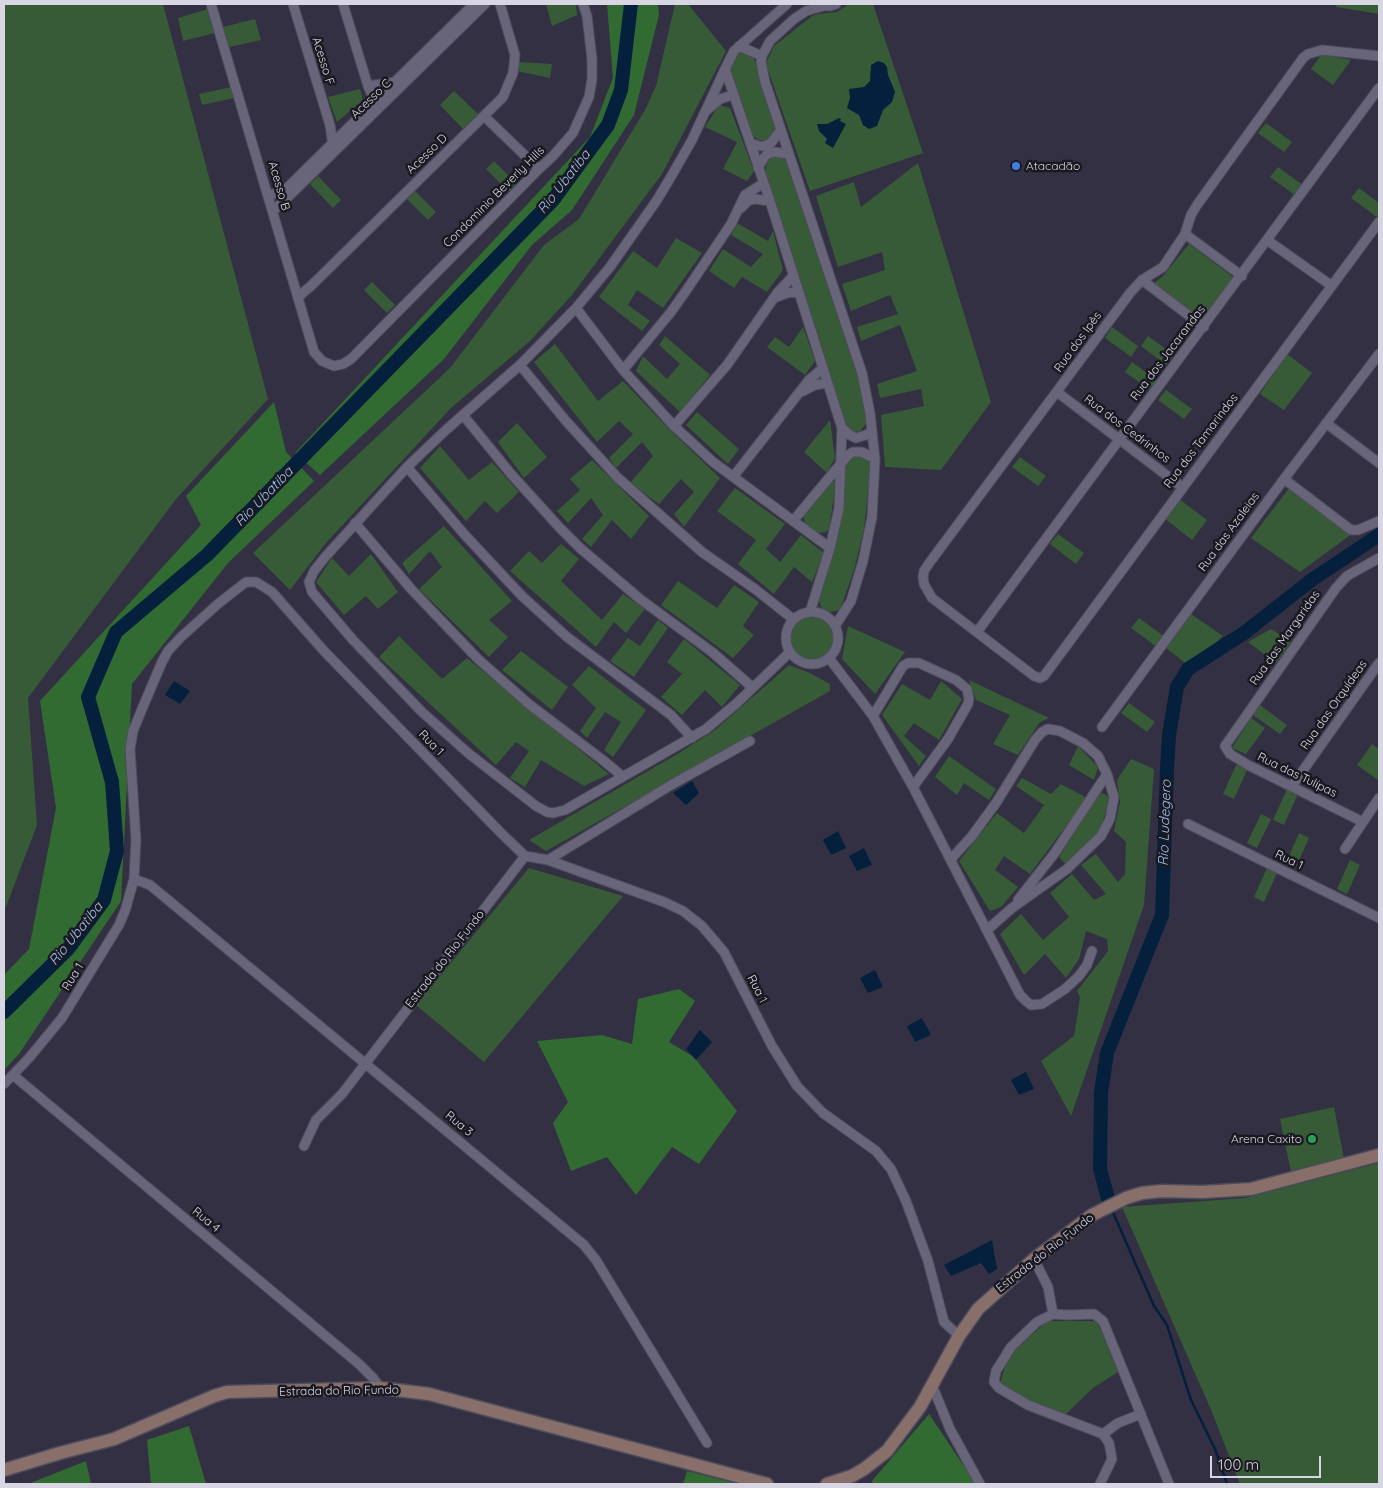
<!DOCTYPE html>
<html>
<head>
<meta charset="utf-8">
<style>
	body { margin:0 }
	#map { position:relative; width:1383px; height:1488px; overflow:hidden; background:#323042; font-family:Quicksand,sans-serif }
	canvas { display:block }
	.frame { position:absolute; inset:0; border:5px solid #d7d6e2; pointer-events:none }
	.scale { position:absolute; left:1210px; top:1456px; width:111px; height:22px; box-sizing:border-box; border:2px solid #d7d6e2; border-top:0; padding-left:6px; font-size:15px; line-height:18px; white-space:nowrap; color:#d7d6e2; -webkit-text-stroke:4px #1a1921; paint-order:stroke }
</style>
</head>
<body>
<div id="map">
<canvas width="1383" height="1488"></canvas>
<div class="frame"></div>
<div class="scale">100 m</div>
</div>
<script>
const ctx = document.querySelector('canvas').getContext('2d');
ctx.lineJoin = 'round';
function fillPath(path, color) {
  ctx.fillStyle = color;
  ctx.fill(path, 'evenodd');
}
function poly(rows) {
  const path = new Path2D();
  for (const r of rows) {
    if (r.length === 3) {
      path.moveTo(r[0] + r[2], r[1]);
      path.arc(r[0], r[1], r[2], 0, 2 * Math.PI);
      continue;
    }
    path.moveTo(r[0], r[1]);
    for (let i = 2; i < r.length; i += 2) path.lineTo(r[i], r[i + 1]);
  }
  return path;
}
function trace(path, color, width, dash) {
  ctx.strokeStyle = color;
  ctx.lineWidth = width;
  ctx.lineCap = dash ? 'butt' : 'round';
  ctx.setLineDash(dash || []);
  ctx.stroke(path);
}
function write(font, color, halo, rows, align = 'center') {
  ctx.font = font + ' Quicksand,sans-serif';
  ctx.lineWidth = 5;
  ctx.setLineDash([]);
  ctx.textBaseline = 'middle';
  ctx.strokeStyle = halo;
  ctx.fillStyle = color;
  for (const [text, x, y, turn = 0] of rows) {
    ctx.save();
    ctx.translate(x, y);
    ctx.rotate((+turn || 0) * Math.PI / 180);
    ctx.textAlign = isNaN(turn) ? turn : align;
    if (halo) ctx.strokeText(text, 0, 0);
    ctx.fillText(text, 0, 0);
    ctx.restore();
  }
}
fillPath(poly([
	[4,4,163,4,268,399,176,499,28,698,37,825,4,912],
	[546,4,576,4,577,15,552,26],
	[675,4,688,4,726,51,662,174,572,295,530,341,451,408,326,543,290,590,253,553,450,368,544,245,579,219,645,110,656,86],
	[849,4,873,4,923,153,810,191,767,67,767,61,774,46,812,16,818,14,837,12],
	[1337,4,1379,4,1379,14,1336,7],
	[208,9,215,33,183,41,178,18],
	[255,19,261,40,229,47,223,27],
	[743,51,754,58,775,129,769,139,766,140,759,140,753,136,730,68,737,52],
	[1322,54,1351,60,1333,85,1311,69],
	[519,62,552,64,550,78,517,71],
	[231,87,234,98,202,105,199,94],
	[360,89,363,100,337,122,328,97],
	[454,91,478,114,463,129,440,105],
	[719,105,730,108,754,171,747,181,723,169,737,142,705,127],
	[1266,123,1292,142,1284,152,1258,133],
	[772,157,782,157,787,161,840,315,862,388,867,423,860,431,853,432,844,426,821,344,765,171,767,162],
	[494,161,517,184,509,192,486,169],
	[918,163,991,402,941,470,885,467,881,415,924,406,921,389,880,398,877,384,917,371,900,325,861,341,857,327,898,314,890,295,851,311,842,284,885,270,882,252,838,267,816,196,854,182,861,207],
	[1278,167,1304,186,1296,196,1270,177],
	[318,176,341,200,333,208,310,184],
	[1359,188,1379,203,1379,214,1377,217,1351,198],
	[413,189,436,212,428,220,405,197],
	[737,223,768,241,773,231,783,270,767,292,742,277,734,288,709,271,723,249,751,267,763,254,731,235],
	[676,238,702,253,663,308,637,290,628,305,650,321,642,331,599,297,633,251,657,268],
	[1189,244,1237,280,1208,318,1202,320,1152,285,1163,276],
	[372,282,395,305,387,313,364,290],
	[803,327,815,361,805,375,767,347,775,337,789,347],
	[1112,327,1138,346,1131,357,1105,338],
	[665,336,710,375,680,412,636,371,643,356,667,379,680,364,659,345],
	[1148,336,1174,355,1166,365,1141,346],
	[555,344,598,401,623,381,667,427,720,478,684,527,674,514,694,492,681,479,659,504,630,483,653,456,642,442,616,468,609,458,633,434,619,421,597,442,534,362],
	[1287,354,1312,373,1284,410,1260,394],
	[1132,362,1158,381,1151,391,1125,372],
	[1166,390,1192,409,1184,419,1158,400],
	[697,412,739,449,728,464,686,425],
	[830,420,835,458,827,473,804,452],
	[517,423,547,457,524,478,498,442],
	[440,446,469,480,492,462,519,492,497,513,485,501,466,521,420,468],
	[860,455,868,460,871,466,864,529,854,570,840,610,829,612,822,609,818,598,828,570,837,539,842,508,845,465,853,456],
	[1020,457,1046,476,1038,486,1012,467],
	[592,460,649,516,631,539,612,520,591,547,582,539,603,515,591,498,568,523,557,511,580,490,570,479],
	[833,480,836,483,829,529,826,532,818,533,805,524,803,515],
	[1290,487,1353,533,1300,572,1251,538],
	[735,488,785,524,766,549,780,562,801,535,824,553,812,582,794,567,774,594,738,564,756,540,717,511],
	[1179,499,1207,520,1192,540,1164,518],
	[444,526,512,601,489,620,508,637,489,657,419,589,442,567,430,551,409,574,402,563],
	[1058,534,1084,553,1076,564,1050,544],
	[561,544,579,559,561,581,602,620,623,594,645,609,626,633,614,622,596,647,510,571,529,551,542,563],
	[371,554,398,592,378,609,366,596,344,615,316,582,332,558,349,576],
	[678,581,717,608,734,585,759,602,743,626,754,635,733,658,661,605],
	[1191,614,1223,636,1189,666,1166,648],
	[812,638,23],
	[1139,618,1165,637,1157,647,1131,628],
	[658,620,668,628,634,677,610,661,628,638,640,646],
	[848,626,905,652,875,694,842,659],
	[1271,629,1291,642,1276,663,1248,642],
	[399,636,442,679,467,658,609,774,584,786,541,760,525,787,510,778,529,751,516,742,496,765,379,657],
	[684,639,740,685,722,707,705,690,682,715,661,697,682,674,667,662],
	[521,651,568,687,552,710,502,670],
	[789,665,810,673,830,684,830,691,546,851,529,840,679,753,715,730],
	[589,666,646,710,613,757,604,750,621,722,605,712,587,738,580,731,596,708,572,685],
	[969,680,1049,718,1040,722,1018,755,993,744,1010,715,976,700],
	[941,681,962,699,939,740,914,723,904,736,926,756,919,766,882,715,902,684,930,700],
	[1129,703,1155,722,1147,732,1121,713],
	[1260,705,1287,725,1280,734,1253,715],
	[1251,718,1265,728,1246,754,1232,748],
	[1372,744,1379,749,1379,781,1357,765],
	[1078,746,1098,767,1094,780,1069,765],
	[949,756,996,789,989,800,964,783,957,795,935,777],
	[1131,759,1154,769,1144,905,1071,1116,1041,1061,1074,1036,1080,998,1077,991,1108,951,1107,939,1086,931,1079,959,1066,978,1045,954,1024,975,1000,934,1021,914,1043,940,1069,917,1050,893,1072,874,1094,900,1106,894,1081,865,1096,854,1118,882,1125,874,1126,842,1114,831,1120,802,1117,780],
	[1237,763,1248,768,1234,799,1223,794],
	[1022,778,1051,794,1061,784,1087,798,1030,874,1004,856,995,870,1018,887,1001,907,990,911,959,861,997,813,1024,833,1044,805,1016,786],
	[1287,789,1298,794,1284,825,1273,820],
	[1102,793,1108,796,1109,801,1101,828,1097,835,1067,863,1064,863,1059,857,1097,795],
	[1261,814,1271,819,1257,848,1247,843],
	[1299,833,1309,838,1296,867,1286,863],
	[1350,860,1360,865,1347,894,1337,889],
	[529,868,623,896,484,1062,416,1005],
	[1267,868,1277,873,1264,902,1254,897],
	[1334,1107,1344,1159,1291,1172,1280,1119],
	[1379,1163,1379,1484,1240,1484,1212,1412,1122,1207,1245,1198],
	[1047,1321,1097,1321,1118,1372,1093,1388,1066,1414,1027,1401,1000,1383,1008,1357]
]), '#375b36');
fillPath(poly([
	[607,4,658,4,659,15,634,115,572,210,532,245,444,359,320,475,295,453,590,137,613,78],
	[274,402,286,452,314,481,228,563,132,684,121,901,19,1054,4,1070,4,975,29,949,56,808,40,701,201,525,186,496],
	[679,989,695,1001,669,1042,694,1057,737,1111,699,1164,672,1147,636,1195,607,1157,571,1171,553,1123,568,1102,537,1041,602,1035,632,1044,638,999],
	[929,1414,976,1484,873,1484,872,1481],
	[189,1426,206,1484,151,1484,147,1440],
	[86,1461,91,1484,28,1484],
	[687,1471,739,1484,683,1484]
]), '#326b32');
fillPath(poly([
	[878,61,884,63,887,67,888,75,895,92,892,102,883,110,877,126,869,129,863,125,859,115,847,108,850,98,849,89,864,87,870,81,871,65],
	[839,118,841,119,840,121,846,124,833,148,825,143,827,139,819,131,817,124,827,124],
	[174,681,190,691,180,704,165,695],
	[692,781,699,793,686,805,673,793],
	[838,831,846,848,831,855,823,840],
	[864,848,872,865,857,871,849,856],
	[875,970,883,987,868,993,860,978],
	[922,1018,931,1035,915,1042,907,1026],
	[700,1030,712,1042,696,1060,686,1049],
	[1026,1072,1034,1089,1019,1095,1011,1080],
	[992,1240,997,1269,989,1274,981,1263,951,1276,944,1265]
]), '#05203d');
trace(poly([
	[1112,1210,1154,1306,1167,1325,1191,1400,1215,1449,1227,1484]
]), '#05203d', 2.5);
trace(poly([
	[4,1012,68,949,104,900,117,851,112,782,88,697,116,632,207,555,553,200,608,125,621,90,631,4],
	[1109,1202,1100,1169,1101,1092,1107,1053,1162,915,1167,769,1169,735,1177,687,1188,669,1244,633,1313,579,1379,535]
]), '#05203d', 14);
const street = poly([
	[211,4,314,352,322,361,334,366,343,364,351,359,539,169,553,156,573,133,589,97,592,79,592,59,587,16,583,4],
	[293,4,330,125,333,146],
	[343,4,368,86,377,106],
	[787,4,734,51,725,69,770,201,842,428,839,508,830,548,810,612],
	[820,5,830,6,836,4],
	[824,6,806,11,794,19,770,41,762,56,761,62,765,82,862,373,870,413,875,459,872,517,863,561,851,601,835,626],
	[739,46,762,56],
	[1379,56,1322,50,1308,54,1303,58,1197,205,1191,215,1185,234,1163,267,1142,280,1130,293,930,562,924,571,923,577,924,584,932,598,1034,676,1040,678,1044,676,1379,222],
	[725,69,692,140,672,175,657,200,610,267,576,308,520,365,447,429,407,467,326,556,314,571,309,582,312,592,353,640,422,712,468,753,536,806,547,812,553,813,565,810,706,729,737,703,790,652],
	[368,86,395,82],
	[707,110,720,99,733,95],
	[484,116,539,169],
	[750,143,759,146,765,146,771,143,781,130],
	[758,168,763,159,767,154,774,152,789,154],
	[268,195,283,192,474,4],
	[741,208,748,201,755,199,770,201],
	[273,211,287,198,485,4],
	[1185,234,1242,276],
	[1267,240,1332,286],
	[1142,280,1204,327],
	[298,297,312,285,503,97,513,73,515,55,500,4],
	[774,298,787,293,797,292],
	[576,308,623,370,674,426,713,462,830,548],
	[520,365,566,421,618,478,702,552,755,589,793,619],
	[623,370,671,312,688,288,731,224,745,195,764,183],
	[801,392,815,385,827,383],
	[1057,392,1182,487],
	[463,415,511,474,560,528,580,548,640,599,712,652,752,687],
	[1326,423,1379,463],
	[674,426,727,365,778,292,793,276],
	[842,428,850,435,856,438,866,435,872,431],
	[407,467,464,534,522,596,567,637,671,715,692,738],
	[733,477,809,380,823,368],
	[1284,479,1351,530,1358,530,1379,521],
	[793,521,848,455,853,452,862,452,875,459],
	[355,523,412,590,478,659,530,705,604,761,622,776],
	[812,638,26],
	[977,632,1379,88],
	[829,658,873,716,913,787,1020,995,1026,1001,1031,1005,1042,1004,1065,989,1079,976,1087,965,1092,951],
	[873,716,903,666,908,663,919,663,956,680,967,689,969,699,968,704,948,739,913,787],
	[1102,727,1284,479,1379,354],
	[1292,786,1379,663],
	[1363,822,1248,765,1230,754,1225,746,1336,588,1347,576,1379,558],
	[1188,824,1379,918],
	[1345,849,1379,798],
	[951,859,972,836,996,803,1035,740,1042,732,1048,729,1060,731,1083,743,1098,756,1107,774,1114,797,1110,819,1101,836,1067,869,1012,908,987,930],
	[548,860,671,785,750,741],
	[134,879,150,885,584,1245,596,1260,707,1443],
	[1018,900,1054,854,1107,774],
	[13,1075,359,1364,373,1378,380,1388],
	[4,1084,29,1058,62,1018,119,925,125,911,134,879,136,840,130,749,133,731,142,709,162,662,168,651,181,637,219,603,246,582,256,582,272,592,324,651,502,834,525,856,548,860,664,902,683,911,702,926,724,952,772,1046,797,1086,823,1113,876,1151,891,1169,906,1201,928,1261,944,1322,959,1336],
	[304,1146,316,1120,342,1094,525,856],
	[1034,1259,1048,1287,1053,1314],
	[932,1385,950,1429,980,1484],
	[1103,1434,1118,1423,1141,1414],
	[1100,1484,1112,1459,1109,1443,1103,1434,1028,1405,999,1388,994,1382,996,1371,1011,1347,1037,1322,1053,1314,1067,1315,1094,1314,1103,1321,1169,1484]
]);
const secondary = poly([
	[4,1470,60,1453,114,1439,214,1396,227,1392,380,1388,429,1394,767,1484],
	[827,1484,852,1476,864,1469,887,1451,920,1407,959,1336,978,1309,1034,1259,1092,1215,1126,1198,1142,1193,1162,1191,1202,1192,1251,1189,1379,1155]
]);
trace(street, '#4f4d5c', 11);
trace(secondary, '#4f4d5c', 15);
trace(street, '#68657a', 9);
trace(secondary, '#886f6a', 12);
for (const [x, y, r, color] of [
	[1016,166,5,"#3f7fe0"],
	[1312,1139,5,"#2e9e5b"]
]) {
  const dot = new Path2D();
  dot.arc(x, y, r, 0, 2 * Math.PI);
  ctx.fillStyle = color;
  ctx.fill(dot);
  trace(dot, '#1a1921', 2);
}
write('12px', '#d7d6e2', '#1a1921', [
	["Acesso F",323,61,73],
	["Acesso C",371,99,-44],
	["Acesso D",427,154,-44],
	["Acesso B",279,186,74],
	["Condominio Beverly Hills",494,197,-45],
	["Rua dos Ipês",1078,342,-54],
	["Rua dos Jacarandas",1168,353,-53],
	["Rua dos Cedrinhos",1127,429,37],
	["Rua dos Tamarindos",1201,441,-53],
	["Rua das Azaleias",1229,532,-54],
	["Rua das Margaridas",1285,638,-55],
	["Rua das Orquídeas",1334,705,-55],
	["Rua 1",431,743,46],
	["Rua das Tulípas",1297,775,26],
	["Rua 1",1289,860,26],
	["Estrada do Rio Fundo",445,959,-52],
	["Rua 1",73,977,-58],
	["Rua 1",757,989,63],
	["Rua 3",459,1124,40],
	["Rua 4",206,1220,40],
	["Estrada do Rio Fundo",1045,1253,-38],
	["Estrada do Rio Fundo",339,1391,-1]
]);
write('12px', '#d7d6e2', '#1a1921', [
	["Atacadão",1026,166],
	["Arena Caxito",1302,1139,"right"]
], 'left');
write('italic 14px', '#99c2f3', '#1a1921', [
	["Rio Ubatiba",564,182,-52],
	["Rio Ubatiba",264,497,-46],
	["Rio Ludegero",1165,823,-88],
	["Rio Ubatiba",76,934,-51]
]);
</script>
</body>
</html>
